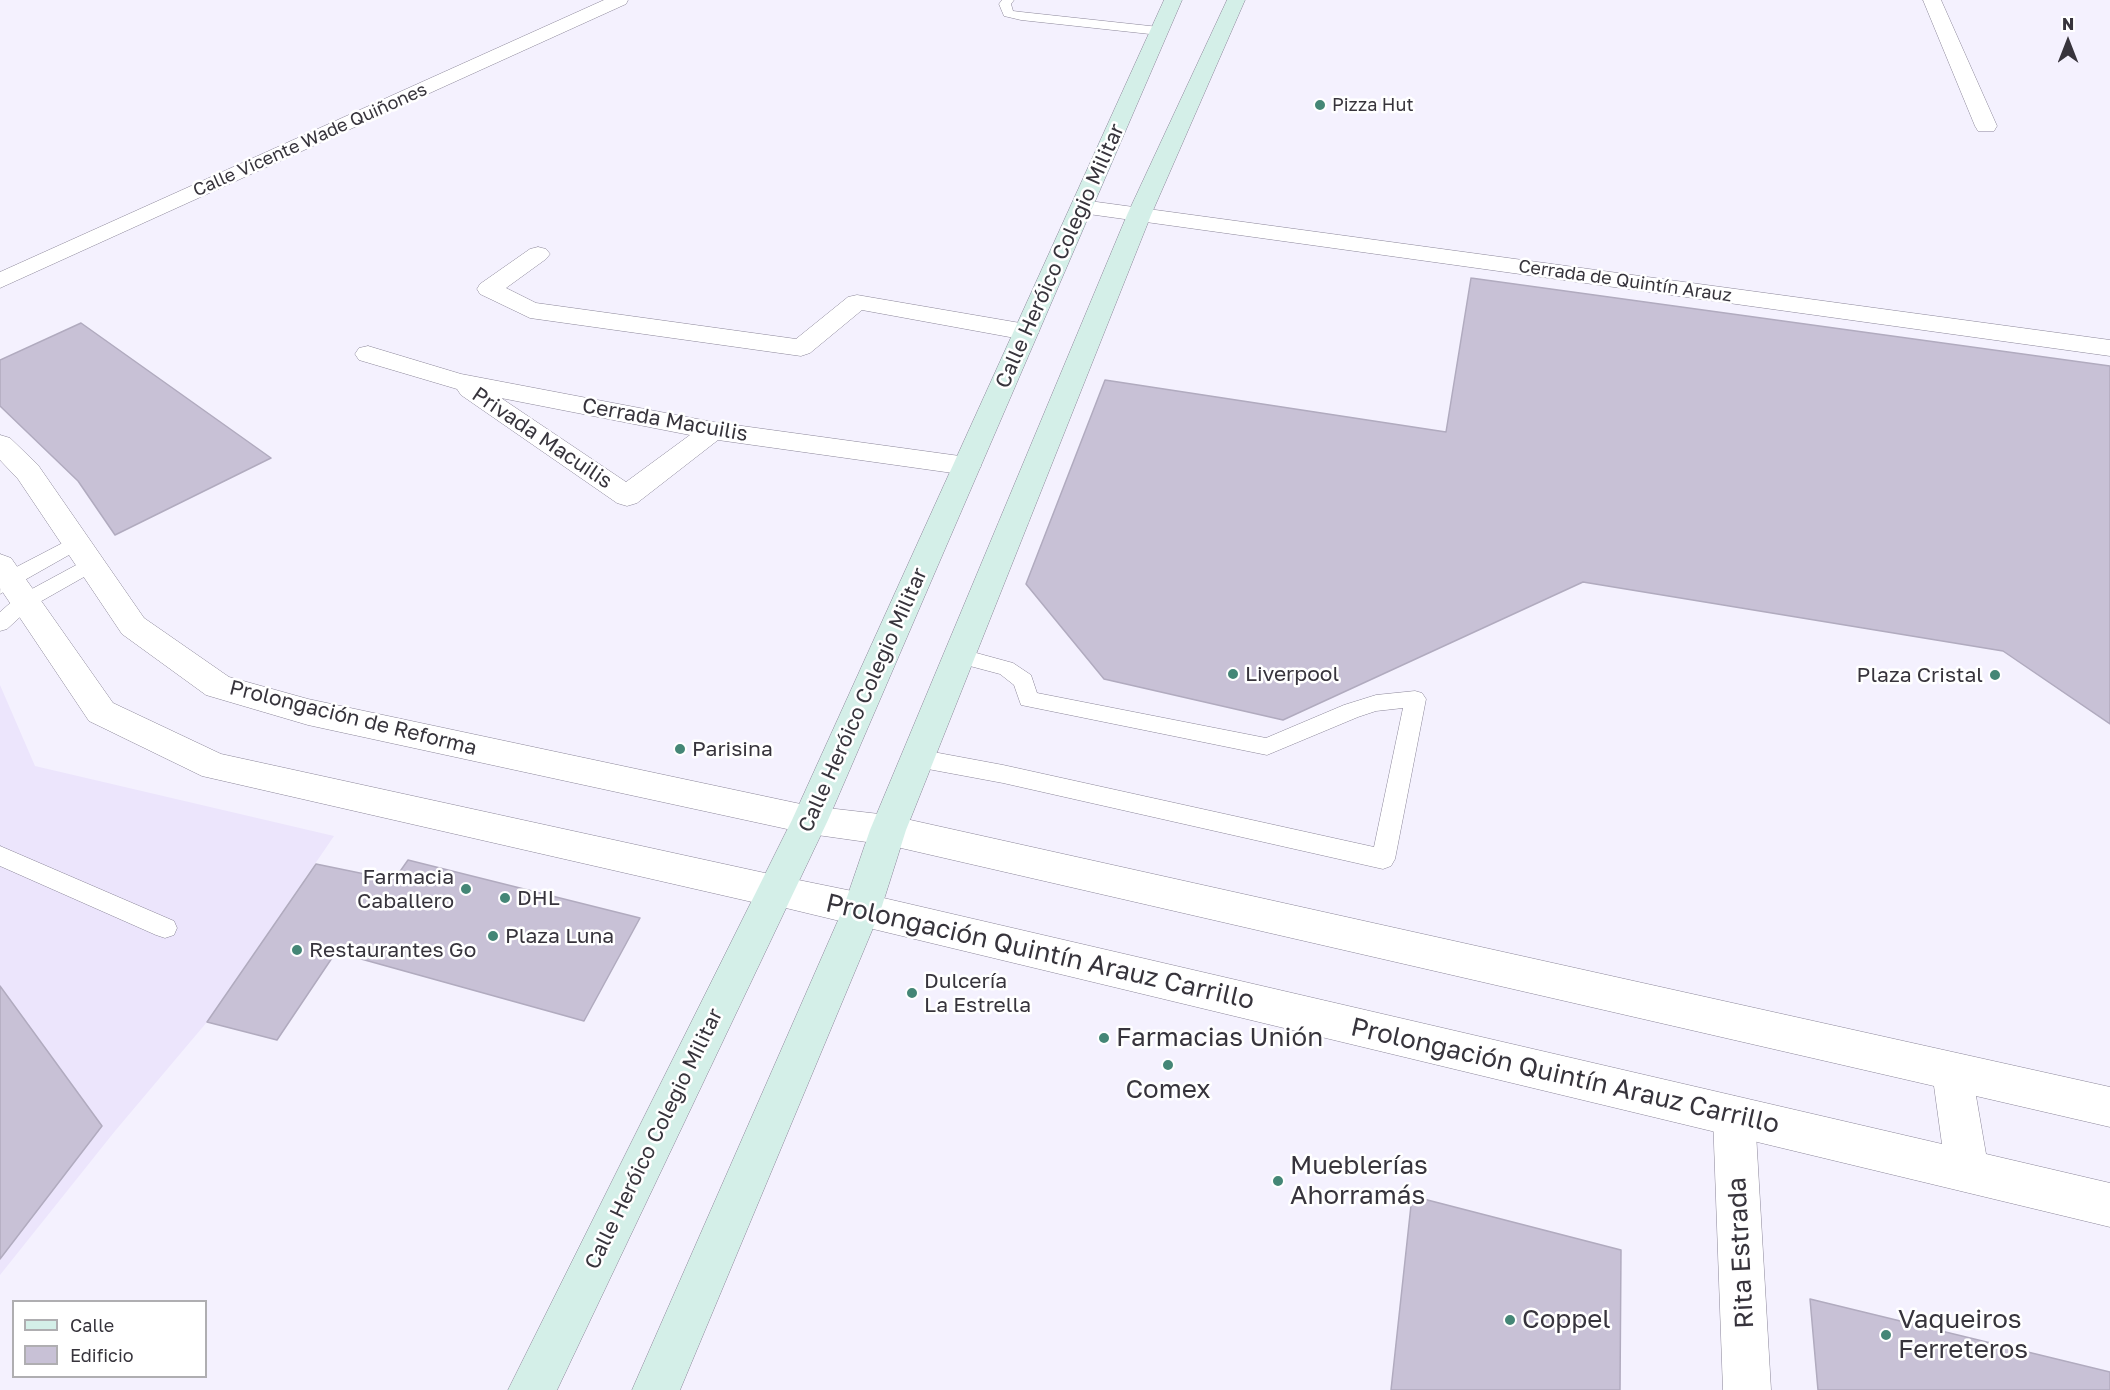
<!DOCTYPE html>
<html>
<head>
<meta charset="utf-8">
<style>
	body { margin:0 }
	#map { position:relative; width:2110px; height:1390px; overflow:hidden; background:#f4f1fe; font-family:"Golos Text",sans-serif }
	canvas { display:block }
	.legend { position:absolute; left:12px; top:1300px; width:195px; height:78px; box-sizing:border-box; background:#fff; border:2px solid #afaeb1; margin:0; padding:8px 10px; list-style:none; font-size:18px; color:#37343c }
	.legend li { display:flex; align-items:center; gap:12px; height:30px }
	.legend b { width:30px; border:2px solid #afaeb1 }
	.north { position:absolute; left:2038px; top:12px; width:60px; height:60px; -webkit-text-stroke:4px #fff; paint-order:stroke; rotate:0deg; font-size:16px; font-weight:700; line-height:24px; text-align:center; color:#37343c }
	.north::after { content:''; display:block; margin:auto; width:21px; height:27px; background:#37343c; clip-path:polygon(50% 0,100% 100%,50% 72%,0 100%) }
</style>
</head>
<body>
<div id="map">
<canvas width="2110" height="1390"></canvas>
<ul class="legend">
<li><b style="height:8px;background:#d4efe8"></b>Calle</li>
<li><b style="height:16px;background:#c8c1d6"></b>Edificio</li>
</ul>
<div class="north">N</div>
</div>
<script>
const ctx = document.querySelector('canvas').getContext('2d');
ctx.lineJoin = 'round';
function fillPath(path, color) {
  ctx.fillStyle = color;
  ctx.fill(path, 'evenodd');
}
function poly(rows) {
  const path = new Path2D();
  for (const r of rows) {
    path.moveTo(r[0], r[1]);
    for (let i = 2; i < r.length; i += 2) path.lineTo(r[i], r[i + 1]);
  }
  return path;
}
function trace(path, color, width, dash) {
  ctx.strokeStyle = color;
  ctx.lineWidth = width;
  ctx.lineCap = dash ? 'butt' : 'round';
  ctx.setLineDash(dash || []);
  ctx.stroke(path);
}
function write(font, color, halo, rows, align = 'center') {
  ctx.font = font + ' "Golos Text",sans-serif';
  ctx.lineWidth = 5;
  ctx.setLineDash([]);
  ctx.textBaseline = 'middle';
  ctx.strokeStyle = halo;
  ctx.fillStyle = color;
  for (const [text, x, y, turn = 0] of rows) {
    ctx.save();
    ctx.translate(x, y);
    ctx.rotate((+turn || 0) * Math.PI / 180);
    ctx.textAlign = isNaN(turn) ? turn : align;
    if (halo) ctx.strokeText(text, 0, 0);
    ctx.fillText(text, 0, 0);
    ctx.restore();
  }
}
fillPath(poly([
	[0,685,35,766,334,836,207,1022,115,1131,0,1275]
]), '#ece5fc');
const building = poly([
	[1471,278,2110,366,2110,724,2003,651,1583,582,1283,720,1104,679,1026,584,1105,380,1446,432,1471,278],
	[81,323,271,458,115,535,78,481,0,406,0,360,81,323],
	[408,860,640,918,584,1021,336,952,277,1040,207,1022,316,864,394,880,408,860],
	[0,986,102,1126,0,1259,0,986],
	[1412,1196,1621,1250,1620,1390,1391,1390,1412,1196],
	[1810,1299,2110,1372,2110,1390,1818,1390,1810,1299]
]);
fillPath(building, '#c8c1d6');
trace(building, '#b1abbf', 1.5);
const service = poly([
	[1002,0,1014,0,1011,4,1013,11,1021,12,1159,27,1165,31,1159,35,1021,20,1004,16,999,4,1002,0],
	[76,536,83,537,85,542,83,547,0,594,1,575,76,536],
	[91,557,98,559,101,564,98,569,31,607,7,629,0,631,0,612,17,597,91,557],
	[958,648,1013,663,1031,675,1037,693,1266,738,1344,705,1376,695,1415,691,1422,693,1426,699,1395,859,1391,866,1383,869,1003,783,917,767,909,764,906,758,909,752,917,749,1003,765,1374,847,1403,708,1376,711,1358,717,1267,755,1021,705,1014,685,1000,674,951,661,948,656,951,651,958,648],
	[0,846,174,921,177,928,174,935,165,938,156,935,0,866,0,846]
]);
const minor = poly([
	[604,0,628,0,626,4,0,288,0,272,604,0],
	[1923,0,1941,0,1997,126,1994,131,1978,131,1975,126,1923,0],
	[1082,200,2110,340,2110,356,1074,212,1071,207,1074,202,1082,200],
	[538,247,546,249,550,254,546,259,506,288,536,303,796,339,848,297,857,295,1026,324,1035,327,1039,332,1035,337,1026,340,862,310,810,353,801,356,530,318,480,294,477,289,480,284,530,249,538,247],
	[368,346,461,374,713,422,967,457,977,460,981,466,977,472,967,475,718,440,637,503,627,506,617,503,461,395,457,389,359,360,355,354,359,348,368,346],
	[501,398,690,435,626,482,501,398],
	[0,435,10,438,38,465,144,618,229,677,308,699,810,806,823,810,828,820,823,830,810,834,308,725,206,695,122,634,18,479,0,460,0,435],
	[0,554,11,558,113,703,221,754,774,875,787,880,793,891,787,902,774,907,202,776,89,721,0,588,0,554],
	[1734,1096,1749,1102,1755,1116,1771,1390,1723,1390,1713,1116,1719,1102,1734,1096]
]);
const tertiary = poly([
	[810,806,888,815,2110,1087,2110,1127,1976,1096,1986,1154,2110,1183,2110,1227,761,902,755,891,761,880,774,875,862,893,1942,1144,1934,1086,888,845,810,834,797,830,792,820,797,810,810,806]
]);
const secondary = poly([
	[1164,0,1182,0,828,820,557,1390,508,1390,792,820,1164,0],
	[1227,0,1245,0,1151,215,906,830,881,909,680,1390,632,1390,843,909,870,830,1127,215,1227,0]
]);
trace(service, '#8b8699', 1);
trace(minor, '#8b8699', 1);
trace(tertiary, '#8b8699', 1);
trace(secondary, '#8b8699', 1);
fillPath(service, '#fff');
fillPath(minor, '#fff');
fillPath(tertiary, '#fff');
fillPath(secondary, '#d4efe8');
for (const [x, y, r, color] of [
	[1320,105,6,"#448676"],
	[1233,674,6,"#448676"],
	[1995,675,6,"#448676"],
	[680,749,6,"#448676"],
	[466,889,6,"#448676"],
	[505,898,6,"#448676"],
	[493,936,6,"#448676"],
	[297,950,6,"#448676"],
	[912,993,6,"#448676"],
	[1104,1038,6,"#448676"],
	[1168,1065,6,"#448676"],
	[1278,1181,6,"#448676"],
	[1510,1320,6,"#448676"],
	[1886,1335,6,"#448676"]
]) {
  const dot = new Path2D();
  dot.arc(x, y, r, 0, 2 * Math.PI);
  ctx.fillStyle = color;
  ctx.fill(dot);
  trace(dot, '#fff', 2);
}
write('18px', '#37343c', '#fff', [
	["Pizza Hut",1332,105]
], 'left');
write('18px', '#37343c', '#fff', [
	["Calle Vicente Wade Quiñones",310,140,-24],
	["Cerrada de Quintín Arauz",1625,281,8]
]);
write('21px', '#37343c', '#fff', [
	["Calle Heróico Colegio Militar",1060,256,-66],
	["Cerrada Macuilis",665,420,10],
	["Privada Macuilis",542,438,34],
	["Calle Heróico Colegio Militar",863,700,-66],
	["Prolongación de Reforma",353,718,14],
	["Calle Heróico Colegio Militar",654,1139,-64]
]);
write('21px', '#37343c', '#fff', [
	["Liverpool",1245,674],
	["Plaza Cristal",1983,675,"right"],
	["Parisina",692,749],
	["Farmacia",454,877,"right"],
	["Caballero",454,901,"right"],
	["DHL",517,898],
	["Plaza Luna",505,936],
	["Restaurantes Go",309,950],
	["Dulcería",924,981],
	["La Estrella",924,1005]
], 'left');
write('26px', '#37343c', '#fff', [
	["Prolongación Quintín Arauz Carrillo",1040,952,13],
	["Prolongación Quintín Arauz Carrillo",1565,1076,13],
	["Rita Estrada",1741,1253,-93]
]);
write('26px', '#37343c', '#fff', [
	["Farmacias Unión",1116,1038],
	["Comex",1168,1090,"center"],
	["Mueblerías",1290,1166],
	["Ahorramás",1290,1196],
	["Coppel",1522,1320],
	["Vaqueiros",1898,1320],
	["Ferreteros",1898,1350]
], 'left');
</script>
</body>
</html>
